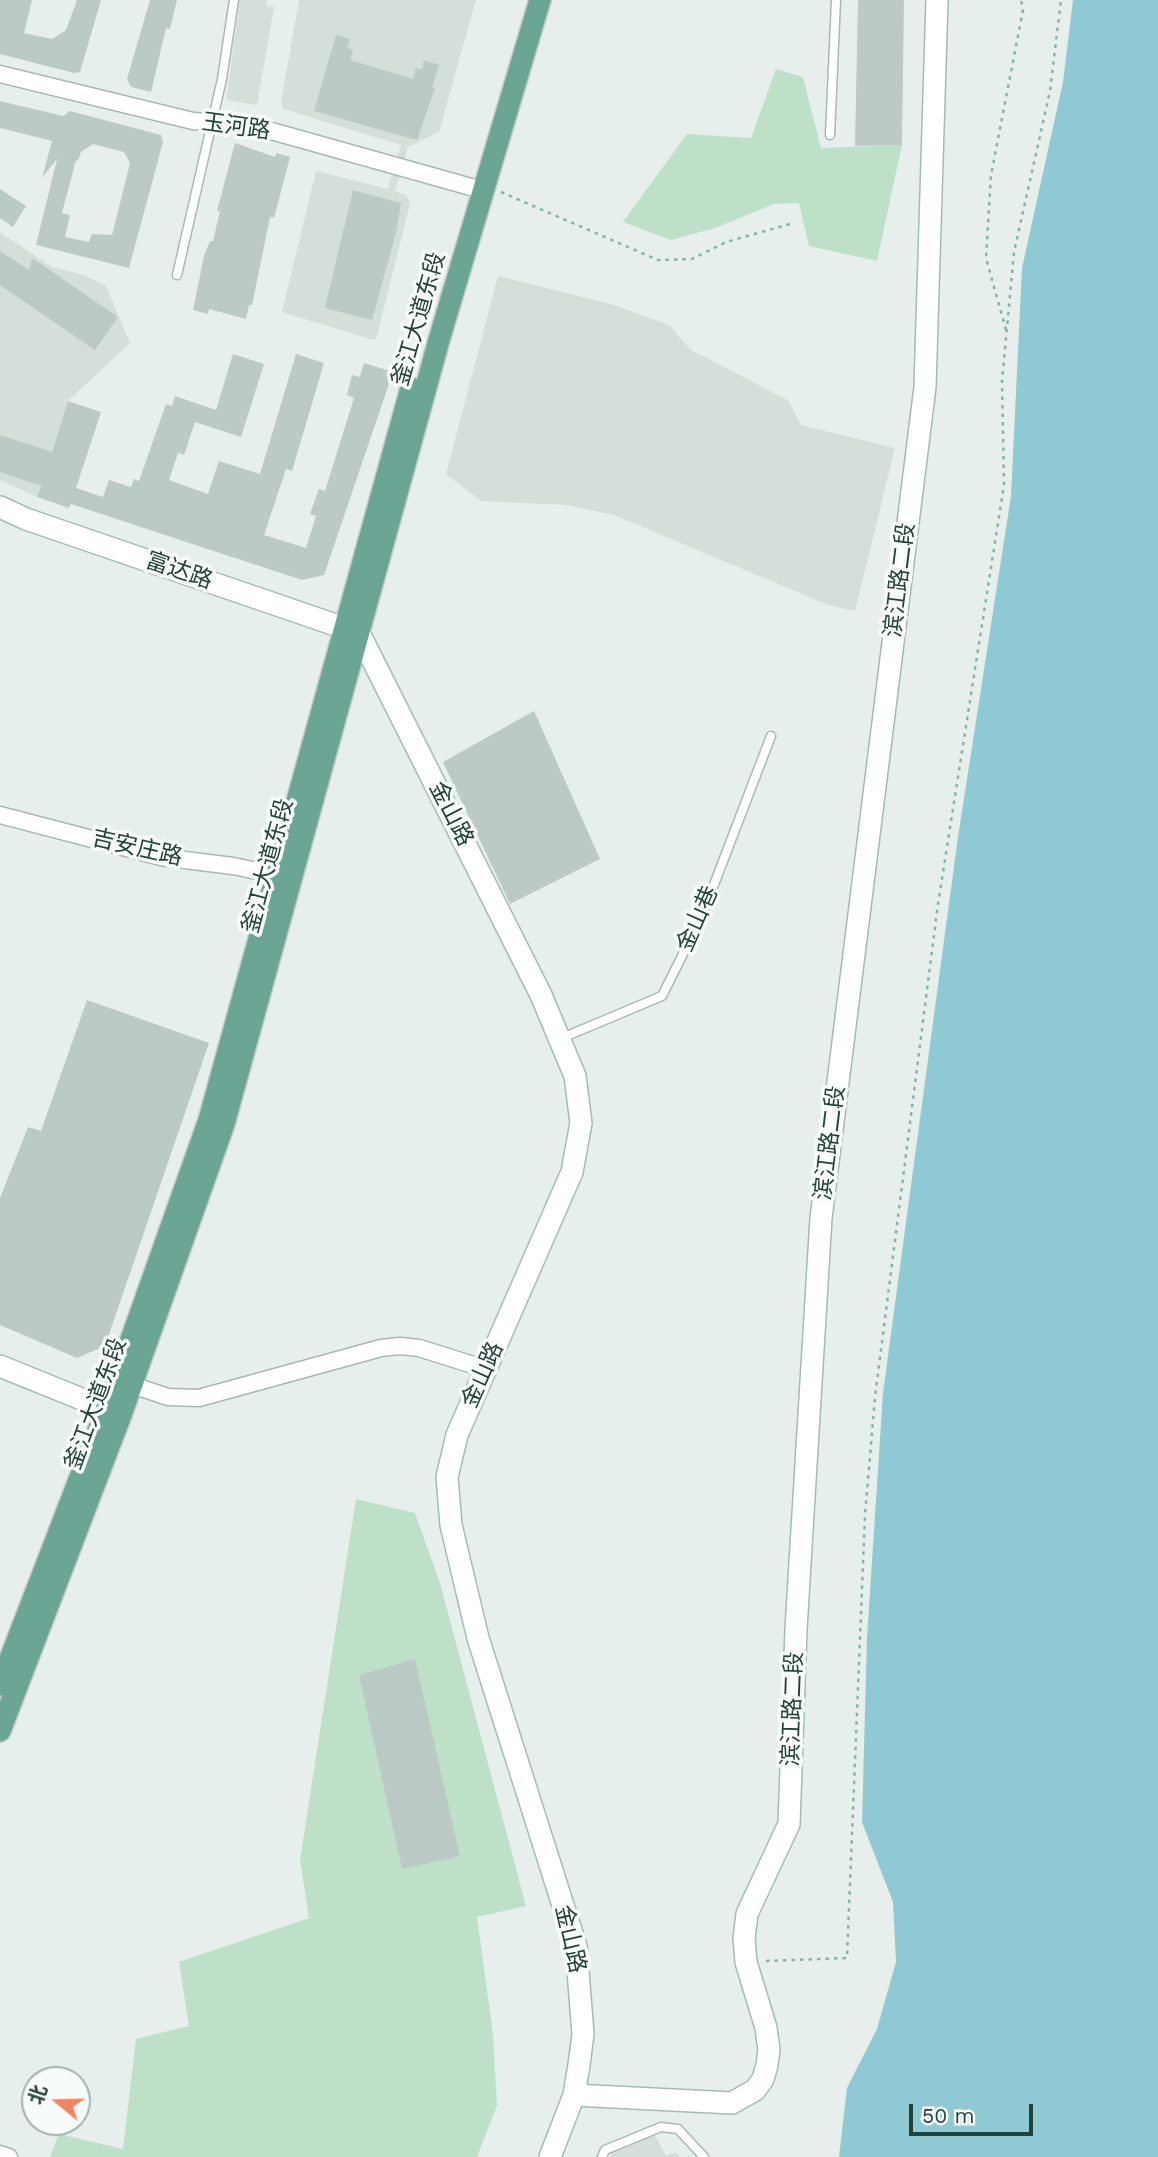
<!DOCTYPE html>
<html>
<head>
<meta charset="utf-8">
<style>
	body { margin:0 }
	#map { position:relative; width:1158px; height:2157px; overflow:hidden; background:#e6efeb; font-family:"Work Sans","Noto Sans SC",sans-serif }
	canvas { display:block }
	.north { position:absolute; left:21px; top:2066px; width:70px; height:70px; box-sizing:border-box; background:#f7fbf9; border:2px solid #a3b1ad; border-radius:50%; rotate:289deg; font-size:19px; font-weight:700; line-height:28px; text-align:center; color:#24423a }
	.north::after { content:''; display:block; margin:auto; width:24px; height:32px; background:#f4845f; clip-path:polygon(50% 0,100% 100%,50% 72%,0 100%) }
	.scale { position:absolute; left:909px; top:2104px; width:124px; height:32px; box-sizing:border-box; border:4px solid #24423a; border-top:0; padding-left:9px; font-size:21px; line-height:24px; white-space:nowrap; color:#24423a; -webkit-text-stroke:5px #f7fbf9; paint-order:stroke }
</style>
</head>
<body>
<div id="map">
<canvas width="1158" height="2157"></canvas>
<div class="north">北</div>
<div class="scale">50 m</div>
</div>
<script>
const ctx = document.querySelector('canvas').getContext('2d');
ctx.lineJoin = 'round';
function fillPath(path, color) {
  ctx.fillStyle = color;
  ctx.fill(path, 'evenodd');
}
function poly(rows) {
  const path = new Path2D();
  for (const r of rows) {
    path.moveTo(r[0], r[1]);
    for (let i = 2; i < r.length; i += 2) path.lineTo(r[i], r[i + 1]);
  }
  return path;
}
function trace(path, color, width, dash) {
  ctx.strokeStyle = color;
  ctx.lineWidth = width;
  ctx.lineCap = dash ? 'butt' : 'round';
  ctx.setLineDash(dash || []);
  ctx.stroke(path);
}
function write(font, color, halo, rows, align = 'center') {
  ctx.font = font + ' "Work Sans","Noto Sans SC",sans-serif';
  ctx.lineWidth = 7;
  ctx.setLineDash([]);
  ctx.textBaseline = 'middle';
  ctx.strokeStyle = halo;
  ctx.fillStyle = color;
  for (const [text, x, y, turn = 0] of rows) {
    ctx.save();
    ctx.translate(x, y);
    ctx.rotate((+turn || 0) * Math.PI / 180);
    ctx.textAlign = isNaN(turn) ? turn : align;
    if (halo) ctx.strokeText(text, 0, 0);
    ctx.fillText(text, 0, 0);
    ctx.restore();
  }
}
fillPath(poly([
	[240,0,267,0,267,6,274,7,257,105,226,100],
	[299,0,476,0,439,132,408,147,395,191,406,195,410,204,376,339,373,340,282,312,316,171,388,189,401,145,283,109,281,102],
	[0,232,52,267,84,275,106,286,130,343,68,401,37,497,0,480],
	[498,276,614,305,669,325,691,350,788,400,801,425,895,448,855,611,828,605,614,515,566,505,481,501,446,474],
	[640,2130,653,2133,666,2155,676,2152,681,2157,611,2157,611,2150,629,2135]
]), '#d4dfda');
fillPath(poly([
	[776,69,803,77,821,148,902,145,877,261,809,246,799,203,774,204,715,228,671,240,623,222,687,134,751,138],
	[356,1499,415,1513,440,1583,526,1906,477,1917,493,2034,497,2106,477,2157,50,2157,59,2134,123,2149,136,2039,189,2026,179,1962,309,1918,300,1860]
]), '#bfe0c8');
fillPath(poly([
	[1073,0,1158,0,1158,2157,839,2157,847,2088,877,2029,896,1962,893,1902,862,1822,867,1638,883,1393,958,837,1011,496,1022,268,1063,82]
]), '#8ec9d4');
fillPath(poly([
	[0,0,32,0,24,33,52,39,66,30,77,0,101,0,80,72,74,73,0,54],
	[150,0,177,0,170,29,166,28,151,92,131,87,127,79],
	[858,0,904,0,902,145,855,146],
	[336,35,350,39,347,48,353,50,350,60,413,79,416,68,422,69,424,60,439,65,432,87,435,88,417,140,314,111],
	[0,101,63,116,70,111,161,135,163,142,129,268,36,245,57,159,42,178,52,141,0,128],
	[93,144,124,152,130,163,112,235,92,234,89,242,65,237,70,215,62,213,76,160,78,161,81,152],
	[235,143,275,157,276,153,290,157,274,218,270,217,252,305,249,305,246,319,209,309,208,314,193,310,204,256,210,241,213,241,220,211,217,211],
	[0,189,26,206,13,227,0,218],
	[353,190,401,203,396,233,372,320,325,308],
	[0,251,29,270,32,258,118,317,95,350,0,285],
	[233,354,264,364,241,437,195,422,184,455,178,453,169,480,208,494,219,461,260,474,296,354,324,363,292,471,286,469,264,535,306,548,316,516,310,514,319,489,325,491,354,398,347,395,352,375,360,377,364,363,393,372,324,575,302,580,71,504,69,508,37,497,41,486,0,472,0,435,52,452,68,401,101,412,76,488,103,497,109,480,131,487,134,479,139,481,166,404,172,406,175,396,216,410],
	[534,711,600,859,510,904,443,762],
	[87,1000,209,1043,105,1346,77,1358,0,1325,0,1198,28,1127,41,1131],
	[415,1659,460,1856,402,1869,359,1675]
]), '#bbcac4');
const lane = poly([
	[830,135,836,0],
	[177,275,222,79,234,0],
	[562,1038,662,996,702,916,771,736],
	[602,2157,605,2150,661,2127,678,2129,704,2157]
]);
const street = poly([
	[0,74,193,121,250,125,471,187],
	[0,815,161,857,233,866,276,875],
	[132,1385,168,1397,199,1398,381,1348,400,1346,419,1348,486,1369],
	[0,2154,9,2157]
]);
const secondary = poly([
	[0,507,26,519,359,633,541,995,575,1076,581,1123,572,1172,457,1435,447,1477,451,1525,478,1638,576,1946,583,2034,579,2065,574,2095,550,2157],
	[0,1366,121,1415],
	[574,2095,732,2103,755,2090,763,2079,767,2065,769,2050,766,2028,746,1962,744,1938,747,1914,789,1824,796,1629,821,1218,925,387,937,0]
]);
const primary = poly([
	[0,1685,106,1410,209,1120,411,388],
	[0,1731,121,1415,224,1124,439,340,540,0]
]);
trace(lane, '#a8b8b2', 11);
trace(street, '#a8b8b2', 19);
trace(secondary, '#a4bbb3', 24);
trace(primary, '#c2cac8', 24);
trace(poly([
	[501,192,658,260,692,259,726,242,790,224],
	[1006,330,986,258,991,175,1023,10,1021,0],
	[766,1961,847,1958,865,1515,875,1397,938,904,1004,485,1002,381,1014,252,1050,91,1061,0]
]), '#86b3a5', 2.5, [3.5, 5]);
trace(lane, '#fff', 8);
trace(street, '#fff', 16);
trace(secondary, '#fff', 21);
trace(primary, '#6aa596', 21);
write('23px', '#24423a', '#f7fbf9', [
	["玉河路",236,127,8],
	["釜江大道东段",419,319,-74],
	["富达路",179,571,19],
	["滨江路二段",900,580,-83],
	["金山路",451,814,63],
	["吉安庄路",137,848,13],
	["釜江大道东段",268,866,-75],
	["金山巷",698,919,-66],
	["滨江路二段",830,1143,-83],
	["金山路",483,1375,-66],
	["釜江大道东段",96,1404,-70],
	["滨江路二段",793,1709,-88],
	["金山路",570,1939,77]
]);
</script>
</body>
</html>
